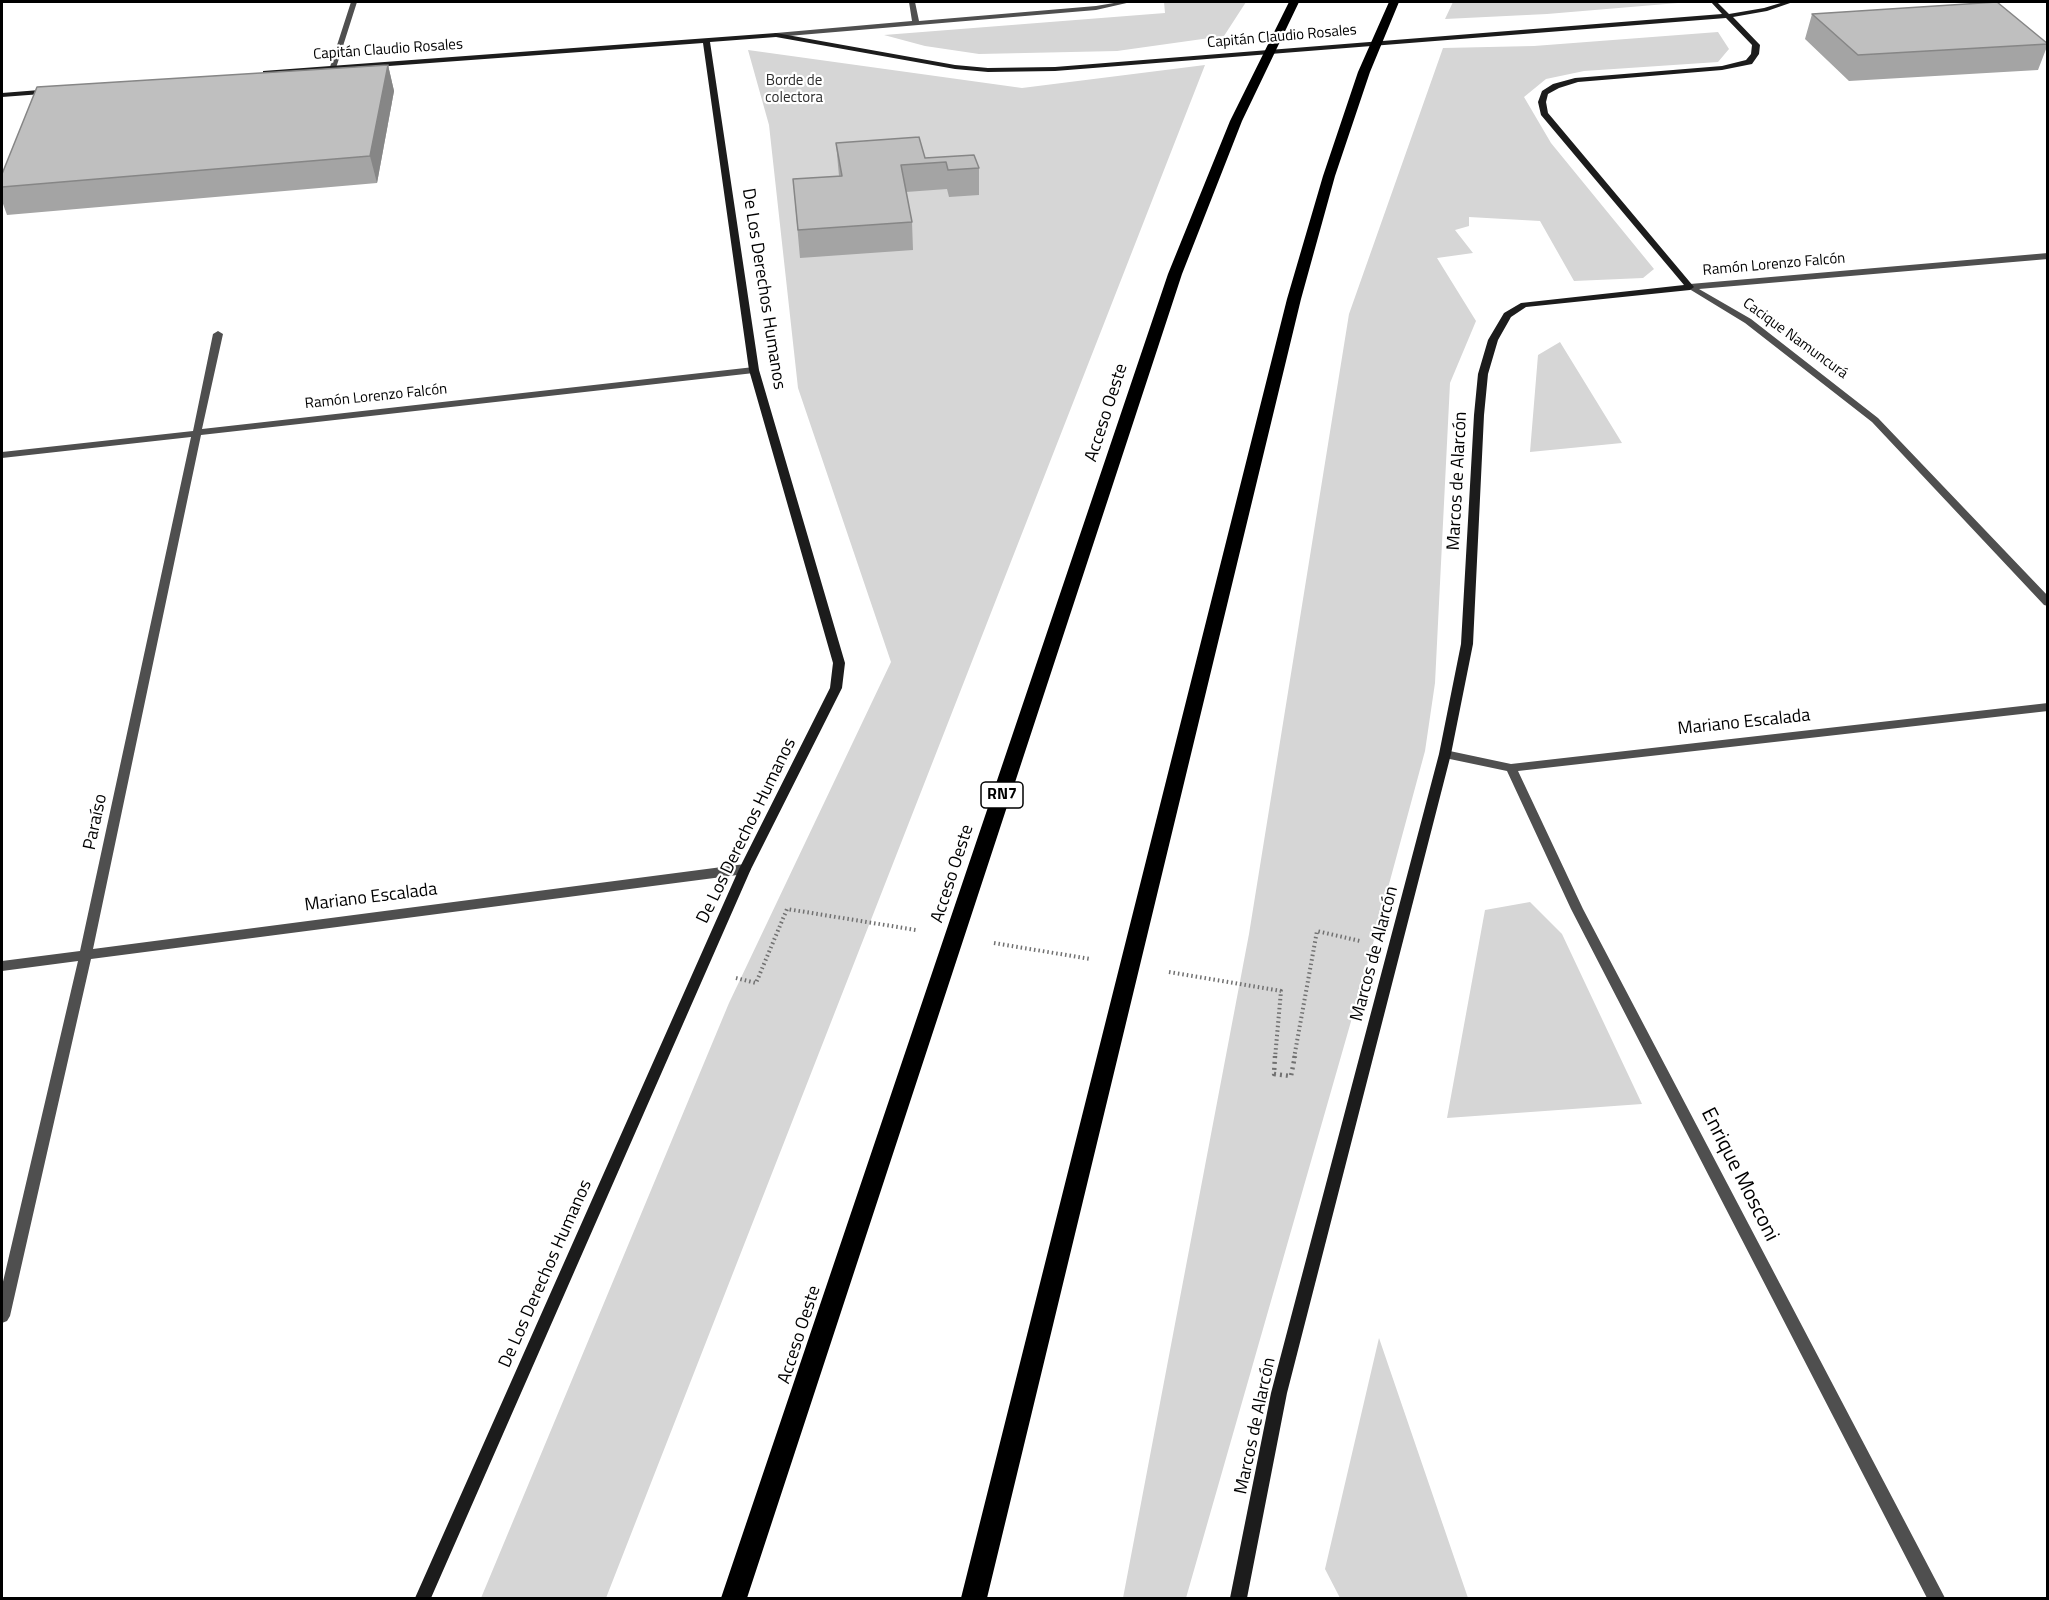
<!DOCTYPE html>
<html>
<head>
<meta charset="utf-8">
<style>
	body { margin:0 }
	#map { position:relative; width:2049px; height:1600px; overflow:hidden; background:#fff; font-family:"Titillium Web",sans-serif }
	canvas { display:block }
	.frame { position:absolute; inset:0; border:3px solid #000; pointer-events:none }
</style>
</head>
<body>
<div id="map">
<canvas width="2049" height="1600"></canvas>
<div class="frame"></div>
</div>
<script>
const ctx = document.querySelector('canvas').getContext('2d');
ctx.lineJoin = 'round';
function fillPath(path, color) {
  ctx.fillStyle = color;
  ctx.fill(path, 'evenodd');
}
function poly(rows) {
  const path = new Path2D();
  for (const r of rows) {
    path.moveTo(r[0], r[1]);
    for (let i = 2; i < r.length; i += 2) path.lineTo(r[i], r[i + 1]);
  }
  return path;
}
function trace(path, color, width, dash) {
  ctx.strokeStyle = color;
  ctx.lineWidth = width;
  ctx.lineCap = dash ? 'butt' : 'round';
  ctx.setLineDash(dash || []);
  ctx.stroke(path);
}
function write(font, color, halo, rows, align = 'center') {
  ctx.font = font + ' "Titillium Web",sans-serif';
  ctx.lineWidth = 4.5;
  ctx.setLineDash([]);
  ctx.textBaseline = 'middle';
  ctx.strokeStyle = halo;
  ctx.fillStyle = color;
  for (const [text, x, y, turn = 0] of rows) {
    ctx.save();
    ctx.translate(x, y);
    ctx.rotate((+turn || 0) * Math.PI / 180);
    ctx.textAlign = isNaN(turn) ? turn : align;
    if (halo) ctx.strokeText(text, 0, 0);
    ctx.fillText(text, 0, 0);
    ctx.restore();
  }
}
fillPath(poly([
	[1164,2,1246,2,1224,36,1117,51,979,54,925,46,884,35,1165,13],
	[1453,2,1690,2,1547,14,1445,19],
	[1718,32,1729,49,1718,62,1584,71,1546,79,1524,97,1551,143,1654,269,1643,278,1574,281,1540,221,1469,217,1469,226,1455,230,1473,253,1437,258,1476,321,1450,383,1435,683,1425,751,1368,962,1186,1598,1123,1598,1249,934,1349,314,1443,48,1534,46],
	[748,50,1022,88,1205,65,606,1598,481,1598,729,1003,891,662,798,388,769,125],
	[1560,342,1622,443,1530,452,1538,355],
	[1530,902,1562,934,1642,1104,1447,1118,1485,910],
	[1379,1338,1468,1598,1340,1598,1325,1569]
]), '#d6d6d6');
trace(poly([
	[994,943,1090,959],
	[1169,972,1281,991,1275,1058],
	[736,978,756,983,787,909,916,930],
	[1294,1058,1317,931,1360,941]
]), '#717171', 4, [1.5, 3]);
trace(poly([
	[1275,1056,1274,1074,1291,1076,1295,1056]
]), '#717171', 4.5, [2, 4]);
fillPath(poly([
	[351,2,357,2,336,68,329,70,351,2],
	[909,2,915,2,919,21,1096,6,1120,2,1131,2,1096,10,776,37,772,35,776,33,912,21,909,2],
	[2048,253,2048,259,1699,289,1751,319,1878,418,2048,596,2048,606,2044,605,1872,422,1745,323,1686,287,1690,284,2048,253],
	[218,331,223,334,202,429,754,367,759,370,754,373,201,435,93,949,745,864,749,866,751,869,749,872,745,874,91,959,10,1316,7,1321,2,1323,2,1286,78,961,2,971,2,961,80,951,191,437,2,458,2,452,193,431,213,334,218,331],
	[2048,703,2048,711,1518,771,1583,909,1945,1598,1927,1598,1571,909,1507,771,1445,758,1439,754,1445,750,1511,764,2048,703]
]), '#4f4f4f');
fillPath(poly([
	[1711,2,1717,2,1729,14,1764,8,1784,2,1793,2,1767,11,1733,17,1760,45,1759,54,1752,64,1722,70,1578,82,1559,88,1548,94,1546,102,1548,113,1694,287,1690,290,1526,307,1511,317,1498,340,1488,374,1484,415,1473,644,1451,754,1287,1393,1247,1598,1230,1598,1271,1393,1439,754,1461,644,1474,415,1478,374,1488,340,1504,313,1521,303,1684,285,1541,115,1538,102,1542,91,1553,84,1575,78,1722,66,1746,60,1751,54,1752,45,1726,18,1055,71,988,72,955,69,776,37,710,42,759,370,845,663,842,688,751,869,431,1598,415,1598,739,869,830,688,833,663,749,370,703,43,266,75,263,75,263,71,776,33,955,65,988,68,1055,67,1722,14,1711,2],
	[52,89,55,89,55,93,2,97,2,93,52,89]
]), '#1c1c1c');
fillPath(poly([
	[1289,2,1299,2,1242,121,1182,274,747,1598,721,1598,1168,274,1230,121,1289,2],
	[1389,2,1399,2,1370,72,1335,176,1301,299,987,1598,961,1598,1287,299,1323,176,1358,72,1389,2]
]), '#000');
fillPath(poly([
	[1812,14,2048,44,2038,70,1849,81,1805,39],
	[388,65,394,91,377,183,7,215,2,201,2,174],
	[836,143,979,168,979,195,949,197,947,189,906,192,912,222,913,250,800,258,793,179,839,176]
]), '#a4a4a4');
fillPath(poly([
	[388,65,394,91,377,183,370,156]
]), '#868686');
const building = poly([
	[1997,2,2048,44,1858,55,1812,14,1997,2],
	[388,65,370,156,2,187,2,174,37,87,388,65],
	[919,137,925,158,974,155,979,168,948,170,946,162,901,165,912,222,798,230,793,179,842,176,836,143,919,137]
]);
fillPath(building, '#bfbfbf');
trace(building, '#868686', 1.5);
write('15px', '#000', '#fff', [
	["Capitán Claudio Rosales",1282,37,-5],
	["Capitán Claudio Rosales",388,50,-4],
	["Ramón Lorenzo Falcón",1774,265,-5],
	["Cacique Namuncurá",1795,339,36],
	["Ramón Lorenzo Falcón",376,397,-6]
]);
write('15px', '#2d2d2d', '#fff', [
	["Borde de",794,81],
	["colectora",794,98]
]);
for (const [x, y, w] of [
	[1002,795,42]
]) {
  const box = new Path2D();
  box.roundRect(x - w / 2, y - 13, w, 26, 4.5);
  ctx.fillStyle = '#fff';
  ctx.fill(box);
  trace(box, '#000', 1.5);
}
write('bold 16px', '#000', null, [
	["RN7",1002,795]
]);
write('18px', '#000', '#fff', [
	["De Los Derechos Humanos",763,289,81],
	["Acceso Oeste",1107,413,-72],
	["Marcos de Alarcón",1458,481,-87],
	["Mariano Escalada",1744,723,-6],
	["Paraíso",96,822,-78],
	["De Los Derechos Humanos",747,831,-64],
	["Acceso Oeste",953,874,-72],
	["Mariano Escalada",371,898,-7],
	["Marcos de Alarcón",1375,954,-75],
	["De Los Derechos Humanos",546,1274,-66],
	["Acceso Oeste",800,1335,-72],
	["Marcos de Alarcón",1256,1426,-78]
]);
write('21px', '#000', '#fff', [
	["Enrique Mosconi",1739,1175,63]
]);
</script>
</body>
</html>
